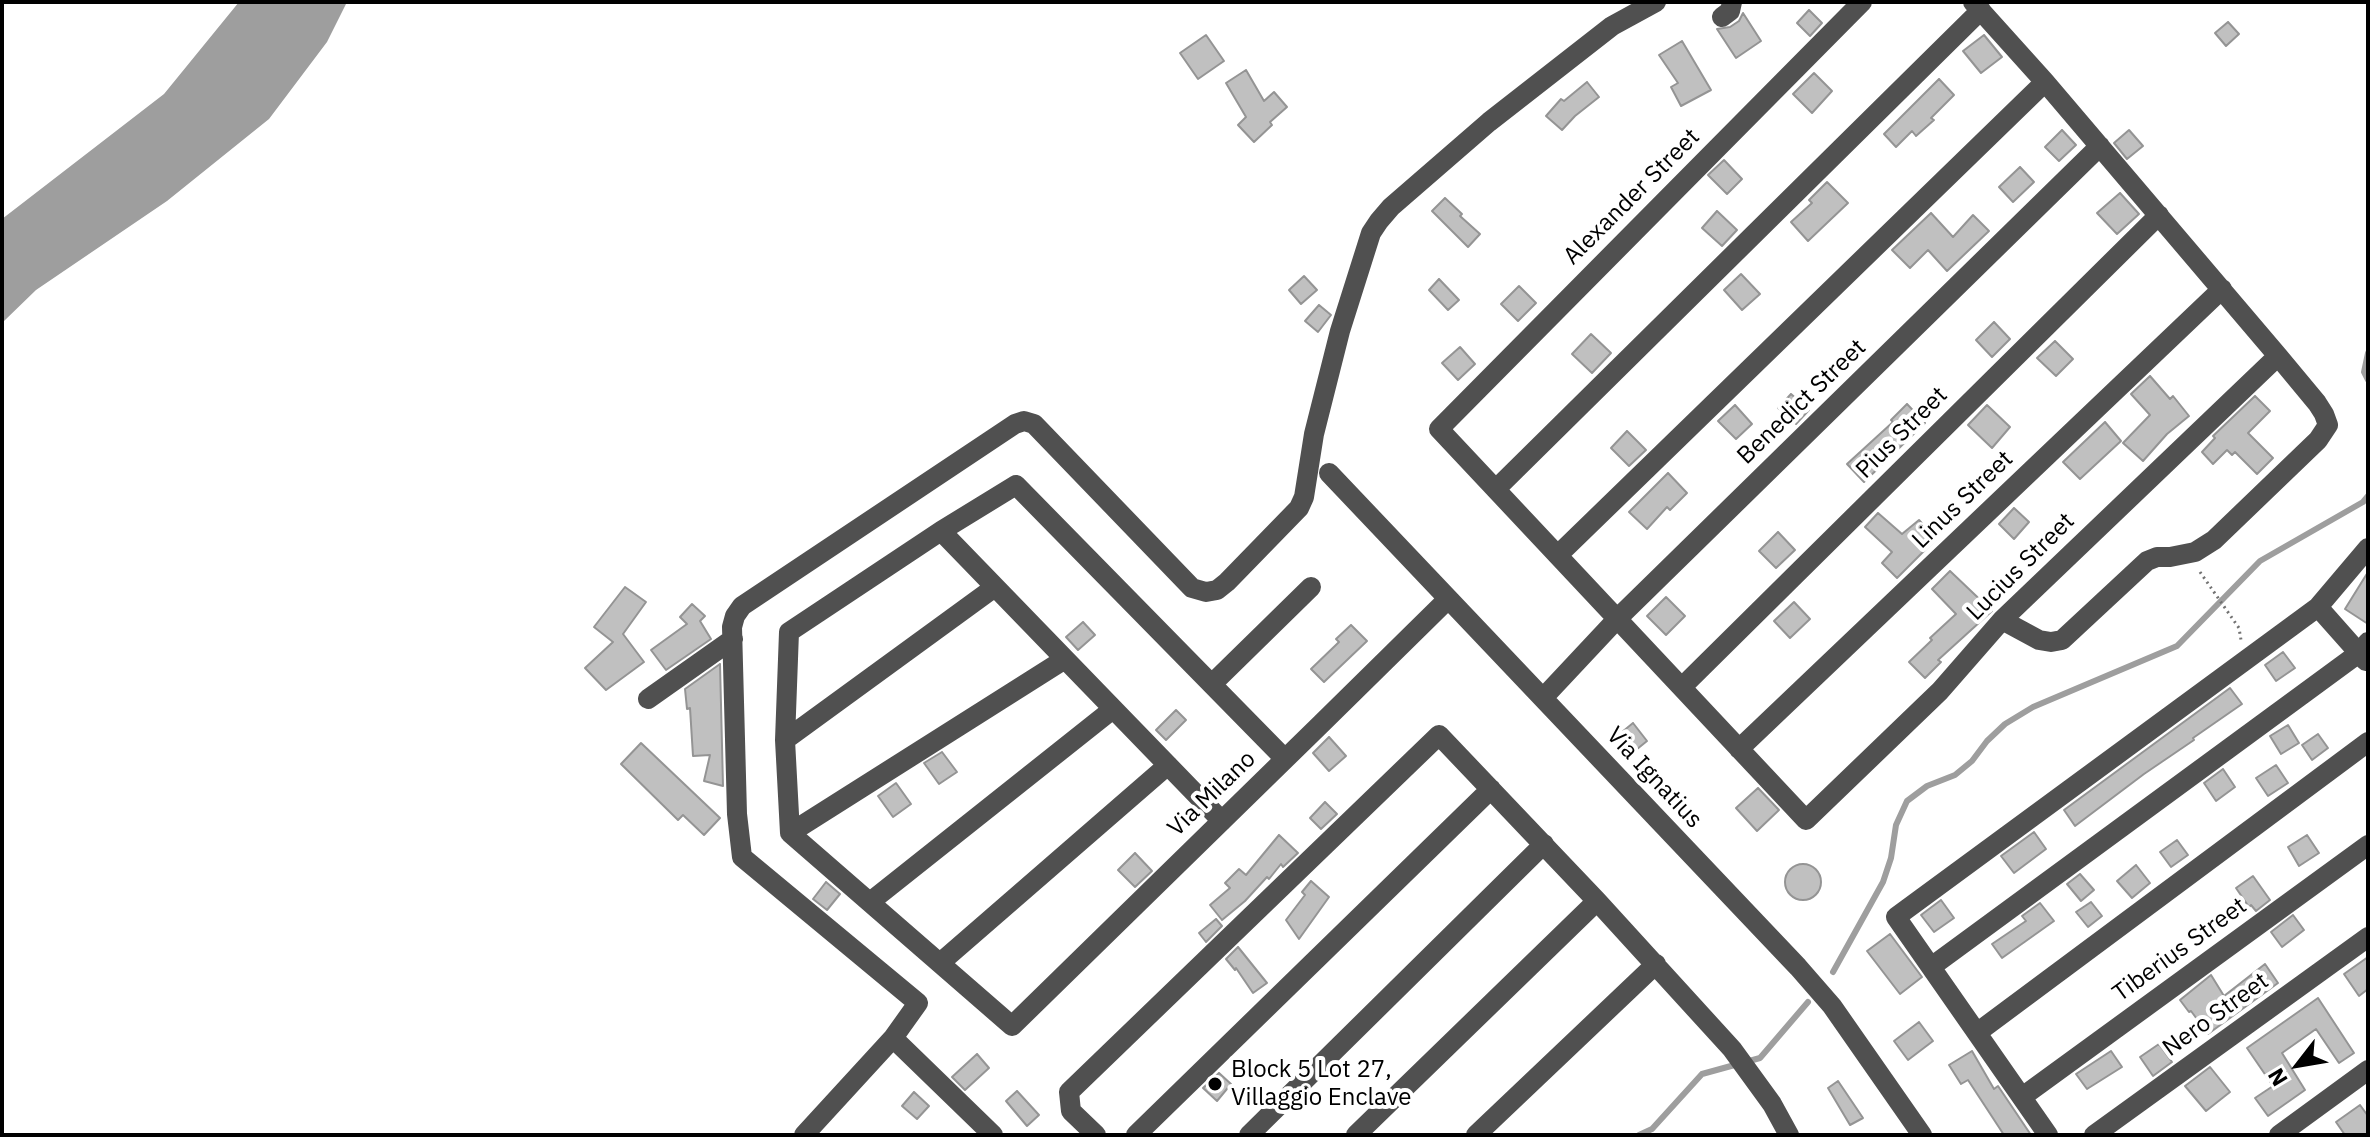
<!DOCTYPE html>
<html>
<head>
<meta charset="utf-8">
<style>
	body { margin:0 }
	#map { position:relative; width:2370px; height:1137px; overflow:hidden; background:#fff; font-family:"IBM Plex Sans",sans-serif }
	canvas { display:block }
	.frame { position:absolute; inset:0; border:4px solid #000; pointer-events:none }
	.north { position:absolute; left:2258px; top:1025px; width:80px; height:80px; -webkit-text-stroke:6px #fff; paint-order:stroke; rotate:239deg; font-size:22px; font-weight:700; line-height:32px; text-align:center; color:#000 }
	.north::after { content:''; display:block; margin:auto; width:28px; height:36px; background:#000; clip-path:polygon(50% 0,100% 100%,50% 72%,0 100%) }
</style>
</head>
<body>
<div id="map">
<canvas width="2370" height="1137"></canvas>
<div class="frame"></div>
<div class="north">N</div>
</div>
<script>
const ctx = document.querySelector('canvas').getContext('2d');
ctx.lineJoin = 'round';
function fillPath(path, color) {
  ctx.fillStyle = color;
  ctx.fill(path, 'evenodd');
}
function poly(rows) {
  const path = new Path2D();
  for (const r of rows) {
    if (r.length === 3) {
      path.moveTo(r[0] + r[2], r[1]);
      path.arc(r[0], r[1], r[2], 0, 2 * Math.PI);
      continue;
    }
    path.moveTo(r[0], r[1]);
    for (let i = 2; i < r.length; i += 2) path.lineTo(r[i], r[i + 1]);
  }
  return path;
}
function trace(path, color, width, dash) {
  ctx.strokeStyle = color;
  ctx.lineWidth = width;
  ctx.lineCap = dash ? 'butt' : 'round';
  ctx.setLineDash(dash || []);
  ctx.stroke(path);
}
function write(font, color, halo, rows, align = 'center') {
  ctx.font = font + ' "IBM Plex Sans",sans-serif';
  ctx.lineWidth = 8;
  ctx.setLineDash([]);
  ctx.textBaseline = 'middle';
  ctx.strokeStyle = halo;
  ctx.fillStyle = color;
  for (const [text, x, y, turn = 0] of rows) {
    ctx.save();
    ctx.translate(x, y);
    ctx.rotate((+turn || 0) * Math.PI / 180);
    ctx.textAlign = isNaN(turn) ? turn : align;
    if (halo) ctx.strokeText(text, 0, 0);
    ctx.fillText(text, 0, 0);
    ctx.restore();
  }
}
fillPath(poly([
	[239,2,347,2,327,42,269,119,167,201,36,290,2,323,2,219,164,94]
]), '#9e9e9e');
trace(poly([
	[2368,353,2364,372,2368,380],
	[1833,972,1883,882,1891,858,1896,825,1907,801,1927,786,1955,775,1972,761,1987,741,2005,724,2033,707,2177,646,2260,561,2363,502,2368,496],
	[1639,1135,1652,1129,1702,1074,1760,1058,1808,1002]
]), '#9e9e9e', 6);
const building = poly([
	[1809,10,1822,23,1810,36,1797,23,1809,10],
	[1743,13,1761,41,1736,58,1717,29,1730,27,1739,21,1743,13],
	[2228,22,2239,34,2226,46,2215,33,2228,22],
	[1206,35,1224,61,1198,79,1180,53,1206,35],
	[1984,35,2002,57,1981,73,1963,51,1984,35],
	[1682,41,1711,90,1681,106,1671,87,1678,83,1659,55,1682,41],
	[1246,70,1264,101,1274,92,1287,107,1270,122,1272,125,1254,142,1238,125,1246,117,1226,83,1246,70],
	[1814,73,1832,91,1812,113,1793,94,1814,73],
	[1939,79,1954,95,1931,118,1934,120,1916,136,1912,131,1896,147,1884,134,1939,79],
	[1587,82,1599,97,1575,116,1562,130,1546,116,1561,99,1564,101,1587,82],
	[2062,130,2076,145,2059,161,2045,147,2062,130],
	[2129,130,2143,146,2127,159,2114,143,2129,130],
	[1724,160,1742,179,1727,194,1708,175,1724,160],
	[2020,167,2034,182,2013,202,1999,187,2020,167],
	[1827,182,1848,203,1808,241,1791,222,1812,203,1809,200,1827,182],
	[2120,193,2139,214,2117,234,2097,213,2120,193],
	[1445,198,1462,214,1460,216,1480,234,1468,247,1432,211,1445,198],
	[1717,211,1737,230,1722,246,1702,228,1717,211],
	[1931,213,1953,237,1973,215,1989,231,1947,271,1928,250,1910,268,1892,250,1931,213],
	[1741,274,1760,294,1742,310,1724,290,1741,274],
	[1304,276,1317,290,1301,304,1289,290,1304,276],
	[1439,279,1459,300,1448,310,1429,290,1439,279],
	[1519,286,1536,303,1518,321,1501,304,1519,286],
	[1319,305,1331,315,1318,332,1305,321,1319,305],
	[1994,322,2010,339,1992,357,1976,340,1994,322],
	[1591,334,1611,353,1592,373,1572,354,1591,334],
	[2055,341,2073,359,2056,376,2037,358,2055,341],
	[1460,347,1475,364,1458,380,1442,363,1460,347],
	[2150,376,2170,399,2173,396,2189,416,2167,434,2143,461,2123,443,2150,415,2131,394,2150,376],
	[1791,394,1809,410,1796,424,1778,408,1791,394],
	[2255,396,2270,411,2248,433,2273,458,2257,474,2235,452,2232,455,2227,450,2213,464,2202,452,2215,438,2213,436,2255,396],
	[1907,404,1925,423,1864,482,1847,464,1893,422,1891,420,1907,404],
	[1735,405,1752,424,1736,439,1718,421,1735,405],
	[1987,405,2010,427,1992,448,1968,425,1987,405],
	[2105,422,2121,441,2080,479,2063,462,2105,422],
	[1627,431,1646,450,1629,466,1611,448,1627,431],
	[1668,473,1687,493,1670,510,1667,507,1647,529,1629,512,1668,473],
	[2014,508,2029,522,2014,539,1999,524,2014,508],
	[1878,513,1902,534,1919,520,1936,539,1897,578,1882,563,1892,552,1865,527,1878,513],
	[1778,532,1795,550,1776,568,1759,551,1778,532],
	[1950,571,1992,611,1938,660,1941,662,1925,678,1909,662,1932,640,1930,638,1956,614,1932,589,1950,571],
	[2368,572,2368,624,2345,609,2368,572],
	[625,587,646,602,623,634,644,662,606,690,585,668,613,642,594,627,625,587],
	[1666,597,1685,616,1666,635,1647,616,1666,597],
	[1794,602,1810,619,1790,638,1774,621,1794,602],
	[692,604,705,616,700,621,711,639,666,670,651,650,687,624,680,617,692,604],
	[1083,622,1095,635,1078,650,1066,637,1083,622],
	[1351,625,1367,641,1324,682,1311,669,1339,642,1336,639,1351,625],
	[2283,652,2295,668,2276,681,2265,665,2283,652],
	[720,664,723,786,704,781,710,755,693,756,690,708,687,709,685,689,720,664],
	[2230,688,2242,704,2193,738,2194,740,2144,774,2075,826,2064,810,2230,688],
	[1176,710,1186,720,1166,740,1156,730,1176,710],
	[1633,723,1647,741,1631,754,1616,737,1633,723],
	[2288,725,2299,743,2281,754,2270,736,2288,725],
	[2318,734,2328,748,2312,760,2302,745,2318,734],
	[1329,737,1346,756,1329,771,1313,753,1329,737],
	[641,743,720,818,704,835,683,815,678,820,621,764,641,743],
	[942,752,957,772,939,784,924,763,942,752],
	[2276,765,2288,783,2268,796,2256,778,2276,765],
	[2223,769,2235,787,2216,801,2204,783,2223,769],
	[896,783,911,804,893,817,878,796,896,783],
	[1758,788,1779,810,1757,831,1736,808,1758,788],
	[1325,802,1337,814,1321,829,1310,818,1325,802],
	[2034,832,2046,849,2014,873,2001,856,2034,832],
	[1279,835,1298,853,1283,867,1281,864,1269,879,1267,877,1245,901,1222,920,1210,905,1230,888,1225,883,1239,869,1246,875,1279,835],
	[2307,835,2319,853,2299,866,2288,847,2307,835],
	[2177,840,2188,855,2171,867,2160,852,2177,840],
	[1135,853,1152,871,1135,887,1118,870,1135,853],
	[1803,882,18],
	[2136,865,2150,883,2132,898,2117,881,2136,865],
	[2080,874,2094,890,2081,901,2067,884,2080,874],
	[2253,876,2270,900,2256,911,2251,905,2249,907,2236,888,2253,876],
	[1311,881,1329,897,1299,939,1286,920,1305,895,1302,892,1311,881],
	[826,882,840,894,827,910,813,899,826,882],
	[1941,900,1954,918,1934,932,1921,915,1941,900],
	[2091,902,2102,916,2088,927,2076,912,2091,902],
	[2040,903,2054,921,2002,958,1992,944,2026,921,2022,916,2040,903],
	[2293,915,2304,930,2282,947,2271,932,2293,915],
	[1216,919,1222,926,1206,942,1199,933,1216,919],
	[1890,934,1922,977,1900,994,1867,951,1890,934],
	[1238,947,1267,983,1253,993,1236,968,1235,970,1226,959,1238,947],
	[2368,957,2368,989,2359,996,2344,974,2368,957],
	[2265,964,2278,983,2208,1034,2191,1011,2189,1012,2180,1000,2211,975,2224,996,2265,964],
	[2318,998,2354,1053,2339,1063,2316,1029,2282,1053,2305,1090,2268,1116,2255,1098,2273,1086,2247,1048,2318,998],
	[1919,1022,1933,1041,1908,1060,1894,1041,1919,1022],
	[2159,1044,2172,1062,2153,1076,2140,1057,2159,1044],
	[1972,1051,1994,1089,1998,1086,2031,1135,2004,1135,1968,1080,1961,1084,1949,1065,1972,1051],
	[2111,1051,2122,1067,2087,1089,2076,1074,2111,1051],
	[977,1054,989,1068,965,1090,952,1077,977,1054],
	[2210,1067,2230,1092,2206,1111,2185,1086,2210,1067],
	[1219,1073,1231,1084,1217,1101,1203,1088,1219,1073],
	[1838,1081,1863,1118,1850,1125,1828,1088,1838,1081],
	[1017,1091,1039,1115,1027,1126,1006,1101,1017,1091],
	[914,1092,929,1106,917,1119,902,1106,914,1092],
	[2360,1105,2368,1116,2368,1135,2345,1135,2336,1122,2360,1105]
]);
fillPath(building, '#c0c0c0');
trace(building, '#949494', 2);
trace(poly([
	[2200,572,2239,628,2241,640]
]), '#727272', 3, [2, 4]);
trace(poly([
	[1862,2,1439,429,1806,820,1940,691,2002,620,2278,356],
	[1973,2,2045,82,2278,356,2317,403,2324,414,2328,425,2318,440,2214,540,2195,552,2170,557,2157,557,2147,561,2062,640,2051,642,2039,640,2002,620],
	[1722,17,1730,11,1732,2],
	[1329,473,1798,967,1832,1006,1922,1135],
	[1496,489,1981,10],
	[941,531,1222,821],
	[1558,555,2045,82],
	[2318,607,2366,661],
	[1212,684,1311,587],
	[1682,687,2159,215],
	[1543,698,1617,619,2100,146],
	[648,699,733,639],
	[785,740,995,587],
	[1739,749,2222,289],
	[1285,759,1016,485,941,531,789,632,785,740,790,833,1012,1026,1321,724,1448,599],
	[790,833,1065,659],
	[870,902,1113,709],
	[940,963,1168,765],
	[1931,967,2359,653,2368,642],
	[1978,1032,2368,742],
	[893,1038,993,1135],
	[2022,1097,2368,845],
	[804,1135,893,1038,918,1003,742,857,737,814,732,627,735,616,742,606,1015,424,1024,421,1034,424,1192,588,1206,592,1217,590,1227,582,1299,508,1304,497,1314,434,1340,331,1371,233,1379,221,1391,207,1489,122,1612,26,1656,2],
	[1096,1135,1071,1111,1069,1092,1439,735,1597,901,1732,1049,1772,1104,1789,1135],
	[1136,1135,1491,789],
	[1249,1135,1544,844],
	[1356,1135,1597,901],
	[1476,1135,1656,964],
	[2048,1135,1896,917,2318,607,2368,548],
	[2094,1135,2368,937],
	[2279,1135,2368,1070]
]), '#505050', 20);
for (const [x, y, r, color] of [
	[1215,1084,8,"#000"]
]) {
  const dot = new Path2D();
  dot.arc(x, y, r, 0, 2 * Math.PI);
  ctx.fillStyle = color;
  ctx.fill(dot);
  trace(dot, '#fff', 3);
}
write('24px', '#000', '#fff', [
	["Alexander Street",1632,197,-45],
	["Benedict Street",1802,402,-44],
	["Pius Street",1902,433,-45],
	["Linus Street",1963,500,-44],
	["Lucius Street",2021,567,-45],
	["Via Ignatius",1654,778,47],
	["Via Milano",1212,794,-44],
	["Tiberius Street",2180,950,-36],
	["Nero Street",2216,1015,-36]
]);
write('24px', '#000', '#fff', [
	["Block 5 Lot 27,",1231,1070],
	["Villaggio Enclave",1231,1098]
], 'left');
</script>
</body>
</html>
